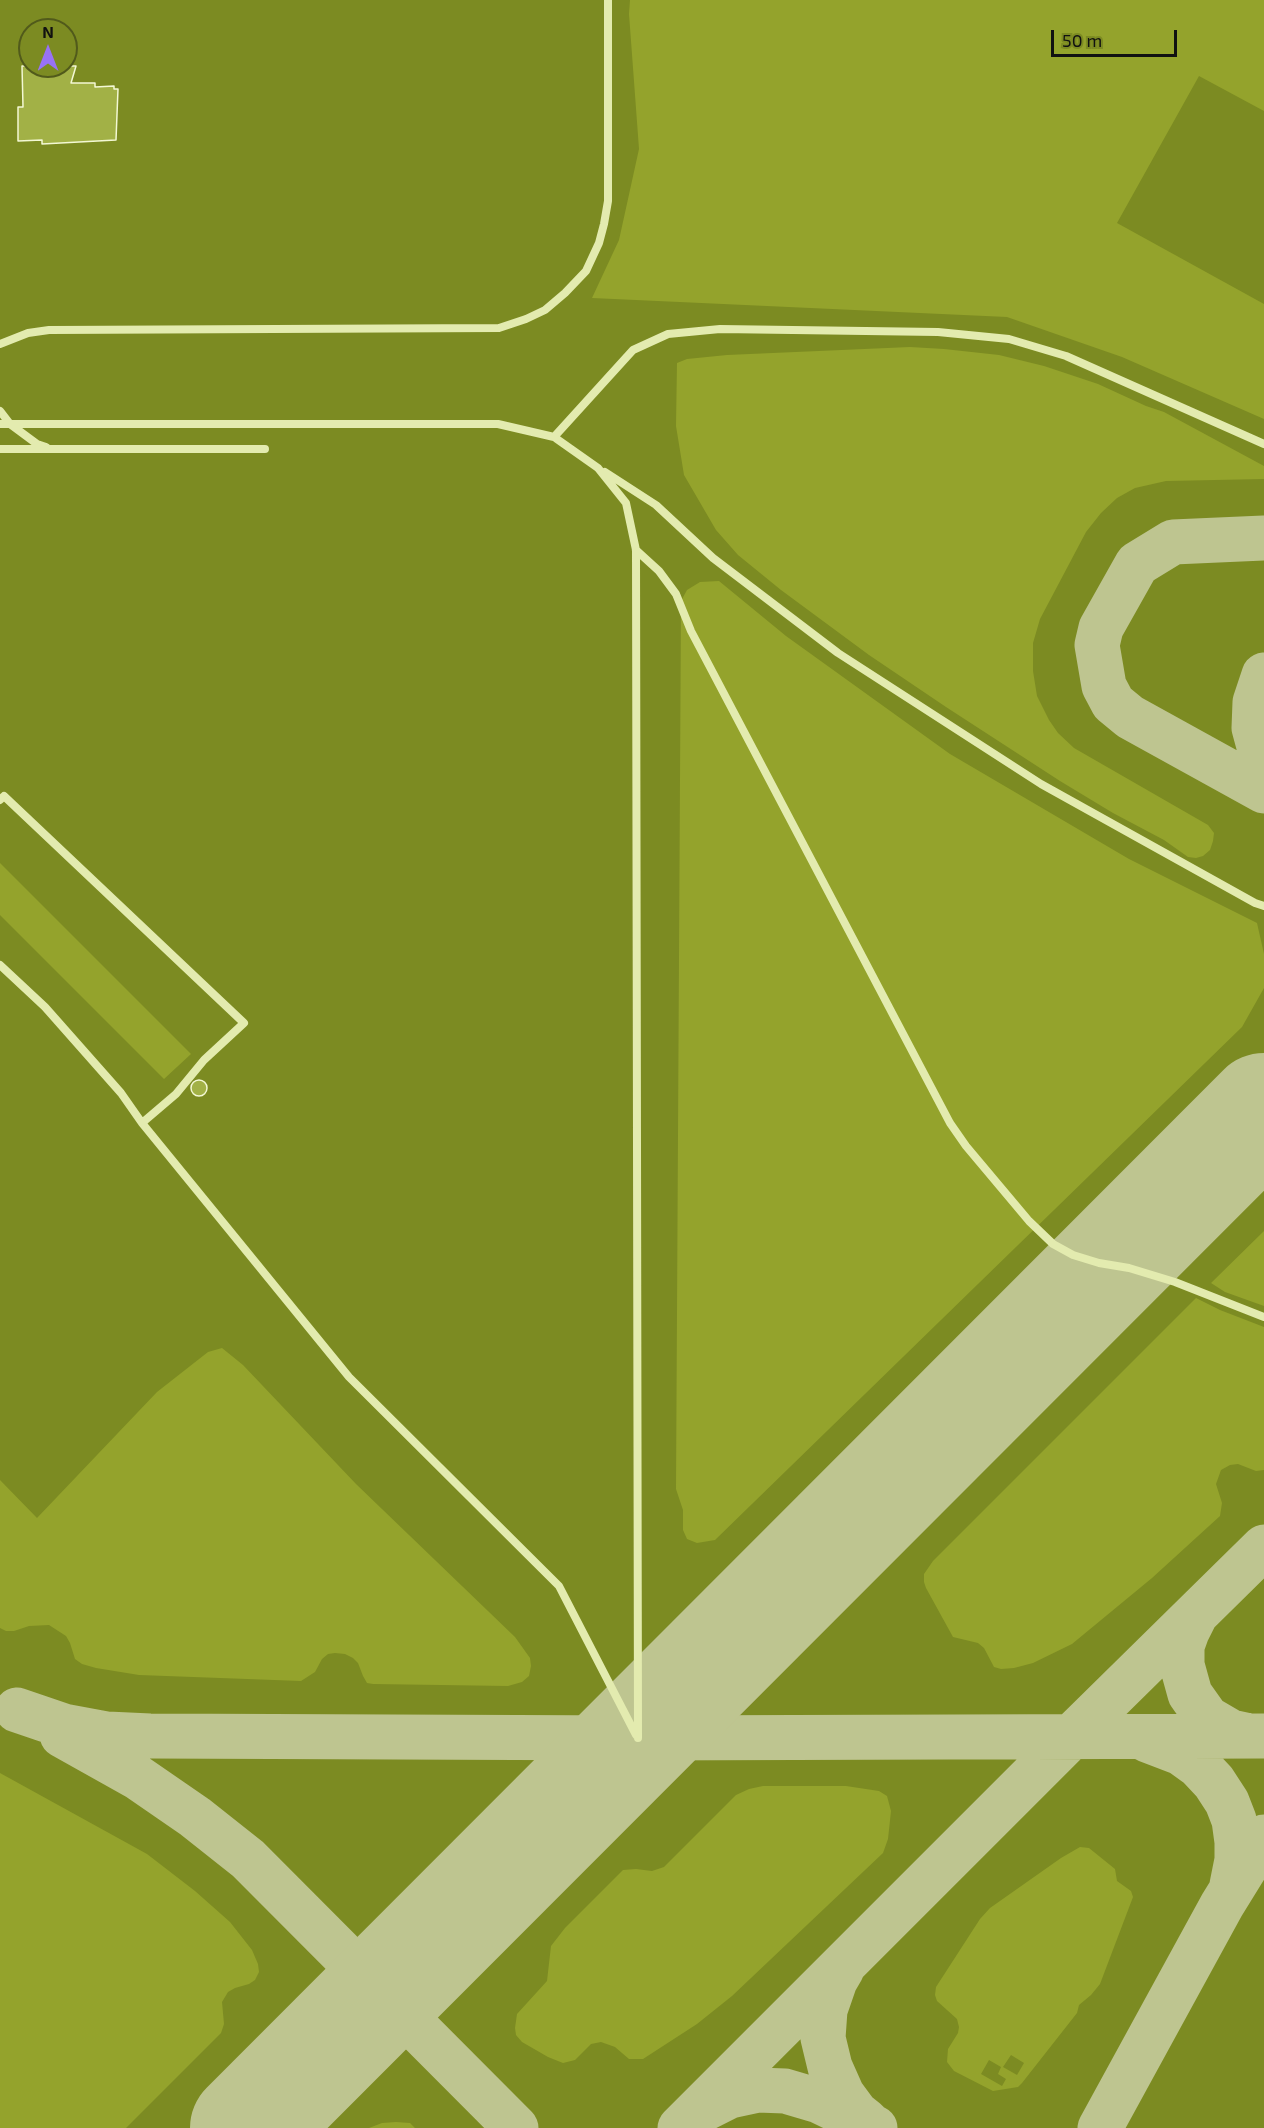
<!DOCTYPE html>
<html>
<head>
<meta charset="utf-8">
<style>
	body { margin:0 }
	#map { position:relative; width:1264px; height:2128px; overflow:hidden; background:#7c8b22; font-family:"Exo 2",sans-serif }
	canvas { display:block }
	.north { position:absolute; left:18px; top:18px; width:60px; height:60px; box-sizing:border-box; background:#7c8b22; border:2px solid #515a1b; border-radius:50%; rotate:0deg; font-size:16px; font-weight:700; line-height:24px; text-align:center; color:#111 }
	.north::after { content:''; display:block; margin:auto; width:21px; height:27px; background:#9872f6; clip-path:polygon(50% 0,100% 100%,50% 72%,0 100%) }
	.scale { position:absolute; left:1051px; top:30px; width:126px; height:27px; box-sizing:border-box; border:3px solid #111; border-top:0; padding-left:8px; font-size:18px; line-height:21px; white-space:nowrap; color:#111; -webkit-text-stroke:4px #7c8b22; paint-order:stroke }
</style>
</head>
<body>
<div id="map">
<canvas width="1264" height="2128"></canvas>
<div class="north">N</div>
<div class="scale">50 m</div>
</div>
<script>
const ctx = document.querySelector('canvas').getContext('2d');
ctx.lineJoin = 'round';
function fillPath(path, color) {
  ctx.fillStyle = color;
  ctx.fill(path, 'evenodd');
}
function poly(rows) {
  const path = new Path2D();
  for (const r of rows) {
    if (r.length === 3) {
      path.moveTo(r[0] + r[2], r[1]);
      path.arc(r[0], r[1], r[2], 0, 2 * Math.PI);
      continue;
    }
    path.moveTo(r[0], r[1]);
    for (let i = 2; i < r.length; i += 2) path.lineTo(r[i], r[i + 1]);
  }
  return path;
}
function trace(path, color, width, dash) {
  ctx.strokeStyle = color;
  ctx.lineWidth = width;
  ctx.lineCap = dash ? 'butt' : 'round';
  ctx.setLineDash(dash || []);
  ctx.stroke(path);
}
fillPath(poly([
	[630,0,1264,0,1264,111,1199,76,1117,223,1264,304,1264,419,1122,357,1007,317,592,298,619,240,639,149,629,14],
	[910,347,944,349,999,355,1044,366,1098,384,1146,406,1164,412,1264,466,1264,479,1166,481,1135,488,1117,498,1101,513,1086,532,1040,619,1033,643,1033,671,1037,696,1049,720,1058,733,1074,748,1208,825,1214,833,1213,841,1210,850,1203,856,1196,858,1188,857,1164,840,1113,813,1060,781,946,707,869,655,781,590,738,555,716,530,684,475,676,426,677,363,687,359,727,355],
	[719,581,786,636,950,754,1129,859,1257,923,1264,954,1264,988,1242,1027,715,1540,697,1543,687,1539,683,1530,683,1510,676,1489,681,601,687,590,700,582],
	[0,863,191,1054,164,1079,0,915],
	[1264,1231,1264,1306,1225,1292,1211,1283],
	[1196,1298,1220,1310,1264,1327,1264,1470,1256,1471,1238,1464,1230,1465,1221,1470,1216,1484,1222,1503,1220,1516,1152,1578,1072,1644,1033,1663,1014,1668,1001,1669,994,1667,984,1648,978,1643,953,1637,926,1588,924,1582,924,1574,933,1561],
	[222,1348,243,1365,356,1484,515,1637,530,1658,531,1666,529,1676,522,1682,508,1686,373,1684,367,1683,363,1676,358,1663,353,1658,345,1654,335,1653,328,1654,322,1659,315,1672,301,1681,139,1675,96,1668,82,1664,75,1659,70,1643,66,1636,49,1625,29,1626,14,1631,6,1631,0,1628,0,1480,37,1518,157,1392,208,1352],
	[0,1773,147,1854,195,1891,230,1922,252,1950,258,1964,259,1972,255,1980,249,1984,235,1988,228,1992,222,2002,224,2024,221,2033,126,2128,0,2128],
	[763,1786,846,1786,879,1791,887,1796,891,1811,888,1839,883,1853,732,1996,697,2024,643,2059,629,2059,615,2047,601,2042,591,2044,575,2060,563,2063,548,2057,522,2042,516,2035,515,2028,517,2014,547,1981,551,1946,565,1928,623,1870,636,1869,652,1871,664,1867,736,1795,749,1789],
	[1080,1847,1089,1848,1115,1869,1117,1881,1131,1891,1133,1897,1100,1984,1091,1995,1079,2005,1077,2013,1022,2083,1018,2087,993,2091,954,2071,947,2062,948,2049,958,2033,959,2027,957,2019,937,2001,935,1995,936,1987,980,1919,990,1908,1061,1858],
	[1011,2055,1024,2063,1017,2075,1003,2067],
	[989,2060,1001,2067,998,2074,1006,2079,1002,2086,981,2074],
	[396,2122,410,2123,415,2128,369,2128,382,2123]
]), '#94a32c');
trace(poly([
	[1264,538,1173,542,1137,564,1101,628,1097,645,1104,686,1113,703,1130,717,1264,791],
	[1264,675,1255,702,1254,728,1264,765],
	[1196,1614,1187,1632,1182,1646,1182,1665,1190,1694,1207,1718,1231,1732,1245,1735],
	[17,1710,64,1726,107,1734,150,1736,638,1738,1264,1736],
	[62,1735,137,1777,195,1817,248,1859,516,2128],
	[1147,1740,1181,1753,1199,1766,1214,1782,1227,1802,1234,1820,1237,1842,1237,1860,1232,1885],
	[842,1969,835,1981,825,2010,823,2038,830,2067,842,2094,856,2113,866,2121],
	[706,2108,730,2096,758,2090,785,2091,819,2101,875,2128],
	[680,2128,1072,1736,1264,1547],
	[1100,2128,1222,1905,1264,1837]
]), '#bec590', 45);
trace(poly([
	[247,2128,1264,1110]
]), '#bec590', 114);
const building = poly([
	[22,66,76,66,71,83,95,83,95,87,114,86,114,89,118,89,116,140,42,144,42,140,18,141,18,107,23,107,22,66],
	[199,1088,8]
]);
fillPath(building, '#a2b146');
trace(building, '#f3f8d4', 1.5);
trace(poly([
	[0,344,28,333,49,330,499,328,526,319,545,310,565,293,586,271,599,243,604,224,608,201,608,0],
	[0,411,10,424,37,444,46,447],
	[0,424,498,424,554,437,598,468,626,503,636,550,638,1738],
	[554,437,633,350,668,334,720,329,938,332,1009,339,1066,356,1264,444],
	[0,449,265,449],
	[605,472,656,505,713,558,838,653,1041,784,1255,903,1264,906],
	[636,550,659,571,676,594,691,631,950,1123,966,1146,1029,1221,1053,1244,1073,1255,1099,1263,1129,1268,1175,1282,1264,1317],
	[0,800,4,796,244,1023,204,1060,176,1094,142,1123],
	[0,965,45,1007,121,1093,142,1123,349,1377,559,1586,636,1735]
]), '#e3ebaf', 8);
</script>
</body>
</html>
